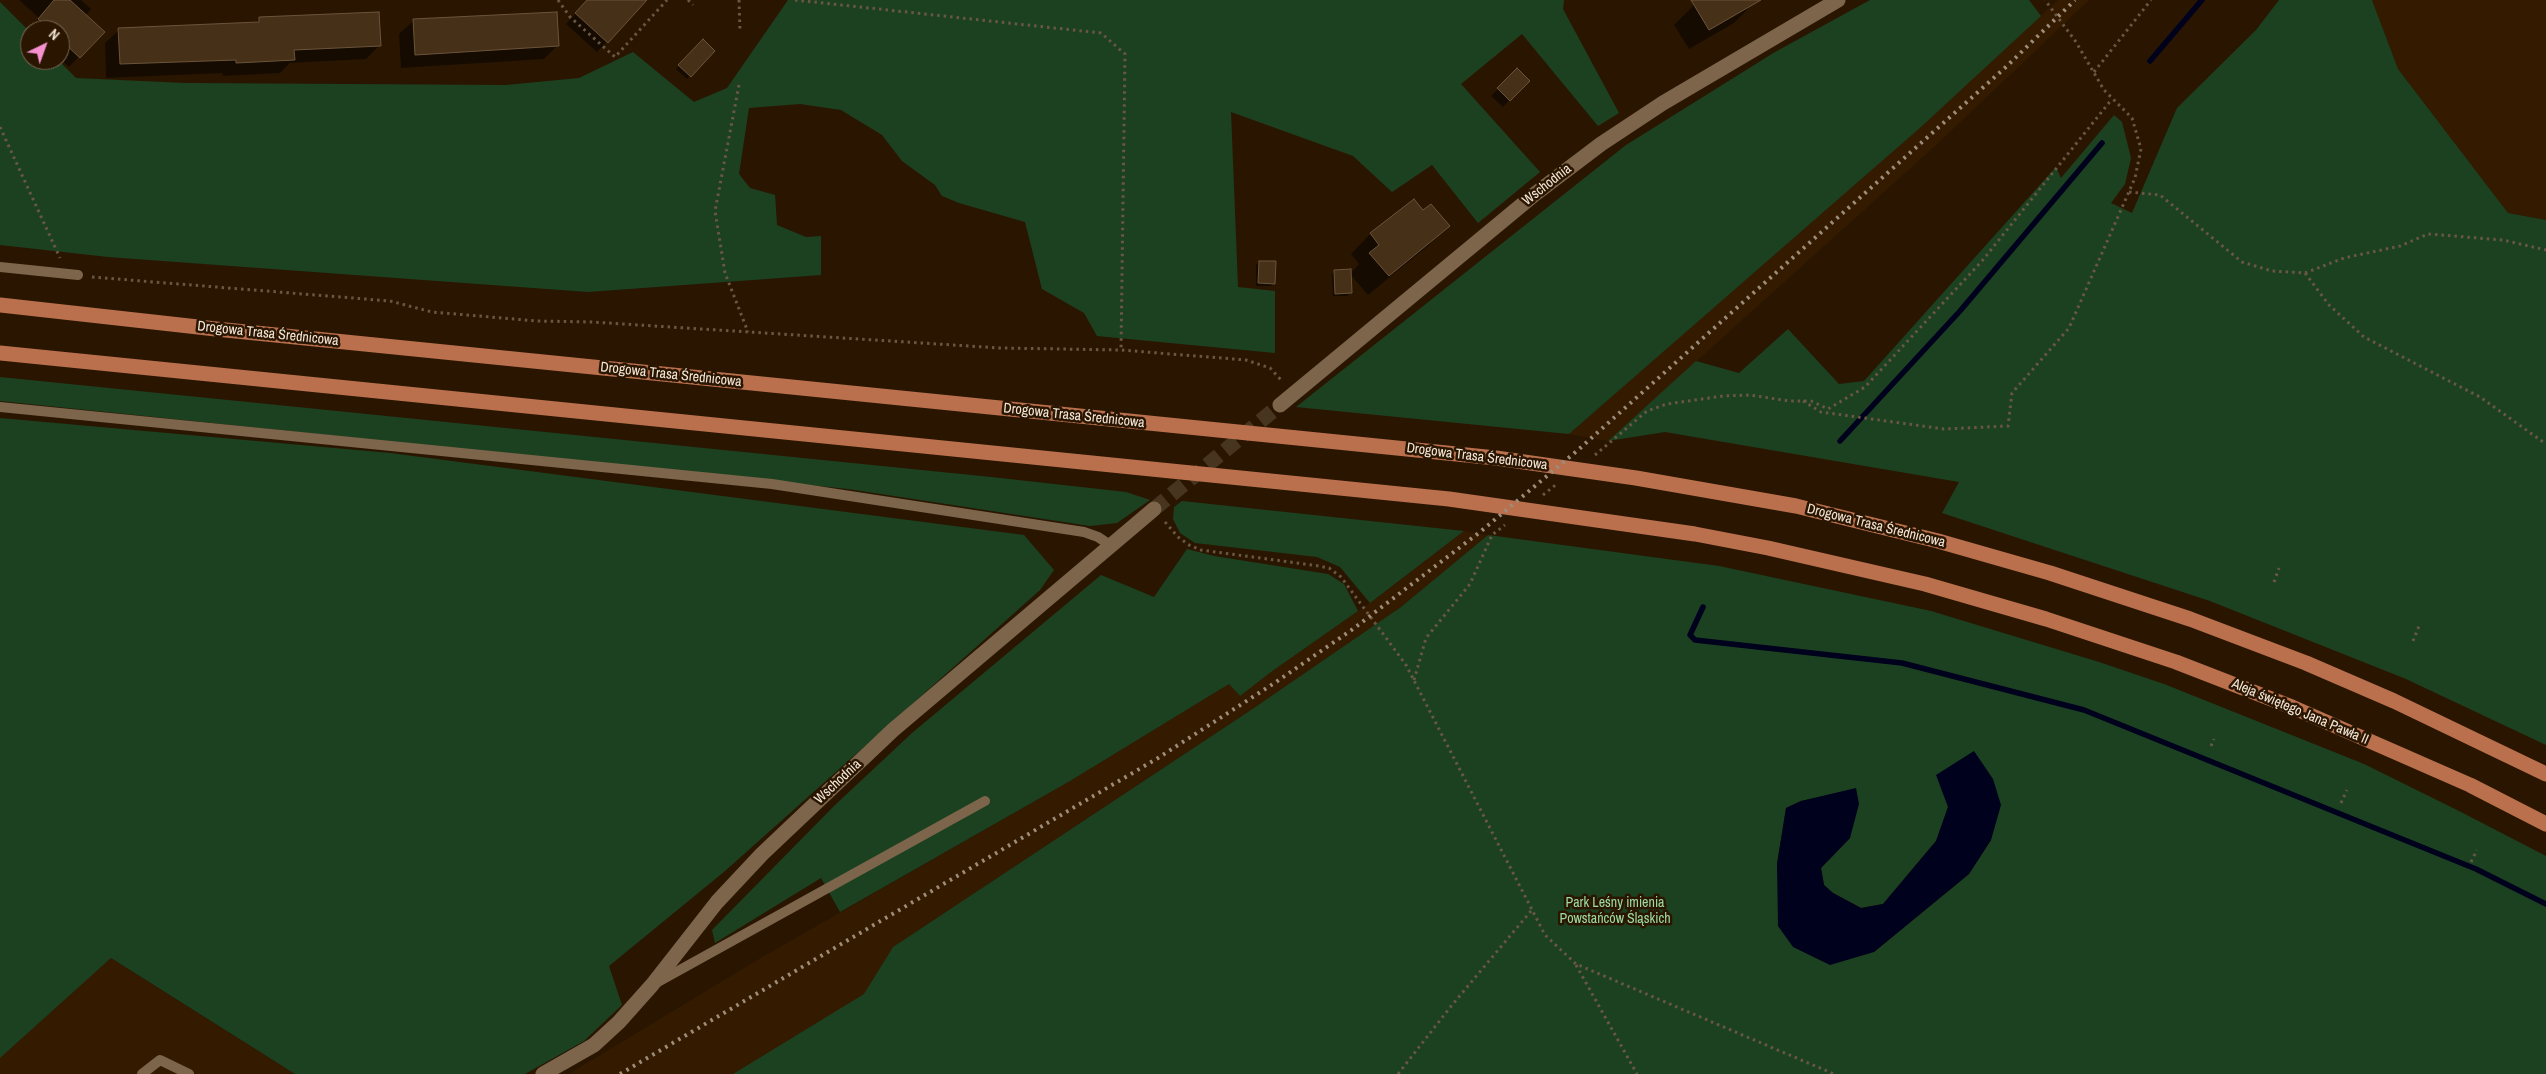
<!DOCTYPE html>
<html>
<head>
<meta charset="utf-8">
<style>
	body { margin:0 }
	#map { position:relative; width:2546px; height:1074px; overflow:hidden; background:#2a1600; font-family:"Archivo Narrow",sans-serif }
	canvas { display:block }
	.north { position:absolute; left:20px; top:20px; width:50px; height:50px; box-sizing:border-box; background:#2a1600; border:1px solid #7b6956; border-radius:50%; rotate:42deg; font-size:14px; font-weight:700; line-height:20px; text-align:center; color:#f4e6d7 }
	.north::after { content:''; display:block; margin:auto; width:18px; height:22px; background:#f690cf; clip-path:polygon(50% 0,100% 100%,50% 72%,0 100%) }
</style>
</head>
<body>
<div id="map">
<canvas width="2546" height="1074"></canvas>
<div class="north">N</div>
</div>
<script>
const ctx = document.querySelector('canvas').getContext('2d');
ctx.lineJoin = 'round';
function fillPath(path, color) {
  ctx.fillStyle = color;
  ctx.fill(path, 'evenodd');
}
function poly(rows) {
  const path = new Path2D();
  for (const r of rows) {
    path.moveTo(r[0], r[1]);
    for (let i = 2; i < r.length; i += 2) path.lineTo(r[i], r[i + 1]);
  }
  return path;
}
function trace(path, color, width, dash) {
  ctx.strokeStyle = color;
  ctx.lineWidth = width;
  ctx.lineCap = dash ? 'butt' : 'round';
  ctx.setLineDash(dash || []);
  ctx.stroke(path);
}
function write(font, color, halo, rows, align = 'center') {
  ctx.font = font + ' "Archivo Narrow",sans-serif';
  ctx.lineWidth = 5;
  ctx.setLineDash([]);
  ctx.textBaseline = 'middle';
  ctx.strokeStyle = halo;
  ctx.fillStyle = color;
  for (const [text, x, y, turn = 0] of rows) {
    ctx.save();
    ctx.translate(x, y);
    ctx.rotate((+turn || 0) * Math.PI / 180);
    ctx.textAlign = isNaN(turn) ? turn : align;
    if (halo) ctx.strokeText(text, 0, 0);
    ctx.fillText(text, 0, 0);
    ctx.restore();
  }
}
fillPath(poly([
	[2058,0,2089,0,1937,144,1608,441,1569,434,1921,127],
	[2372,0,2546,0,2546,220,2508,213,2398,69],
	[1464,531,1488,535,1401,607,1251,710,893,947,865,994,733,1074,569,1074,761,958,1070,781,1229,684,1240,696,1271,672,1381,595],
	[111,958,175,999,295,1074,0,1074,0,1058]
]), '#341b00');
fillPath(poly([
	[788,0,1564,0,1563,9,1619,113,1598,126,1522,34,1461,84,1540,172,1478,223,1432,165,1392,192,1353,156,1231,112,1238,287,1275,291,1275,353,1097,336,1084,313,1042,289,1025,222,959,203,942,196,935,185,902,161,882,135,841,110,800,104,749,108,739,174,750,188,775,195,777,225,806,237,821,236,821,275,588,292,108,257,0,245,0,2,30,32,30,60,58,60,76,78,185,83,506,85,579,78,633,52,694,102,727,88],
	[1870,0,2029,0,2041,16,1921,127,1569,434,1296,407,1626,145,1775,52],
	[2279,0,2372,0,2398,69,2508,213,2546,220,2546,745,2406,679,2210,601,1942,513,1959,482,1665,432,1608,441,1696,361,1739,373,1788,329,1839,384,1864,381,2056,167,2061,178,2114,115,2122,122,2131,158,2125,184,2111,203,2132,213,2177,108,2256,30],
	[0,377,991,477,1126,492,1150,500,1117,523,1090,526,848,489,0,401],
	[0,418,390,453,1024,535,1054,570,1040,590,725,871,609,966,622,1005,584,1041,525,1074,295,1074,111,958,0,1058],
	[1182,501,1464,531,1370,603,1340,567,1317,557,1195,543,1180,533,1173,519,1174,507],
	[1488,535,1719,566,1931,611,2099,662,2164,684,2364,764,2459,811,2546,856,2546,1074,733,1074,864,994,893,947,1251,710,1401,607],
	[1856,789,1850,838,1821,868,1824,885,1833,893,1861,908,1883,904,1936,841,1948,807,1991,840,1969,874,1874,952,1777,864,1786,808,1801,801],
	[1187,549,1214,556,1328,574,1344,584,1358,611,1271,672,1240,696,1229,684,1070,781,840,912,821,878,715,943,712,930,835,805,912,733,1101,575,1154,597]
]), '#1c4121');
fillPath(poly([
	[1974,751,1993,779,2001,805,1991,840,1969,874,1874,952,1830,965,1793,947,1778,926,1777,864,1786,808,1801,801,1856,788,1859,804,1850,838,1821,868,1824,885,1833,893,1861,908,1883,904,1936,841,1948,807,1936,775]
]), '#00011c');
fillPath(poly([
	[19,0,81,0,91,9,86,15,103,32,69,67,60,59,60,30,30,31,39,18],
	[588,0,646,0,597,52,566,24],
	[1702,0,1752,0,1754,3,1734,23,1689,49,1674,25,1694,5],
	[259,19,380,45,366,59,290,63,280,73,223,76,222,73,106,78,105,43,119,30,255,23],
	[413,21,558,45,544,59,401,68,399,34],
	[703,40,714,51,687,79,676,69],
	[1517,70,1528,81,1503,107,1491,96],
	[1414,201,1423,212,1448,226,1428,246,1368,295,1350,274,1359,264,1351,254,1370,234],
	[1259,262,1274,283,1271,286,1256,286,1256,265],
	[1335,271,1350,293,1347,296,1333,296,1332,274]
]), '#0007');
trace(poly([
	[2150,61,2202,0],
	[1840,441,1960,311,2102,143],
	[1703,607,1690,635,1695,640,1902,663,2084,710,2476,869,2546,904]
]), '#00011c', 5.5);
const building = poly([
	[54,0,70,0,105,32,80,58,60,39,60,30,50,30,38,19,54,0],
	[587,0,647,0,608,43,575,13,587,0],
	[1691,0,1761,0,1709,30,1691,0],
	[379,12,381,46,294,50,295,60,236,63,236,60,120,64,118,28,259,22,259,17,379,12],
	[557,12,559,46,415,55,413,19,557,12],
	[703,39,715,51,691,77,678,65,703,39],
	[1517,68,1530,81,1510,101,1497,88,1517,68],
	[1414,199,1423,210,1431,204,1450,226,1389,276,1369,253,1379,245,1370,233,1414,199],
	[1259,261,1276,261,1275,284,1258,283,1259,261],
	[1351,269,1352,293,1335,294,1334,270,1351,269]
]);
fillPath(building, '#463018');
trace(building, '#6c543b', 1);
trace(poly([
	[1154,509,1280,405]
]), '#483520', 15, [15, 8]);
trace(poly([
	[558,0,570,17,615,57,667,0],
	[688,0,693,5],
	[739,0,740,31],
	[795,0,1101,33,1125,54,1121,350],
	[2094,72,2151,0],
	[739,85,715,211,725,273,748,332],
	[0,127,60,258],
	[2129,192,2160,195,2242,262,2272,271,2305,273,2329,305,2364,337,2480,397,2546,444],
	[2305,273,2344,258,2400,246,2428,234,2503,240,2546,250],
	[92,277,390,301,432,312,537,321,592,322,1000,348,1121,350,1246,360,1270,368,1282,381],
	[1803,401,1821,412,1944,429,2008,426,2012,393,2069,328,2135,178,2141,149,2132,118,2104,90,2076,42,2045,0],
	[1595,455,1647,411,1667,404,1723,396,1750,395,1789,401,1811,401,1828,409,1865,387,1982,261,2112,99],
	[1543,495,1558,483],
	[1165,522,1178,537,1189,545,1201,550,1319,566,1329,568,1341,577,1406,665,1545,935,1576,964,1834,1074],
	[2274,582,2279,568],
	[2413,641,2419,626],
	[1414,680,1426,638,1470,584,1492,535,1505,525],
	[2211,746,2214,739],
	[2341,803,2347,790],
	[2471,862,2477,850],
	[1576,965,1637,1074],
	[1398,1074,1452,1005,1531,911]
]), '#695744', 3, [2.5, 4]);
trace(poly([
	[0,267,78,275],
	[0,407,772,484,1084,532,1098,537,1110,545],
	[658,982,985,801],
	[142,1074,160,1060,189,1074]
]), '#7d654b', 10);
trace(poly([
	[1280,405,1535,194,1601,144,1663,103,1838,0],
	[543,1074,594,1045,619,1022,652,985,717,902,762,854,893,730,1154,509]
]), '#7d654b', 15);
trace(poly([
	[0,305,216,329,1496,458,1636,478,1796,506,1938,541,2050,573,2190,619,2306,663,2394,701,2546,774],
	[0,353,1449,499,1695,534,1768,548,1925,584,2046,619,2176,662,2292,707,2470,785,2546,824]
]), '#ba704d', 15);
trace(poly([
	[620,1074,1158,758,1276,682,1353,629,1480,532,1578,450,2007,66,2075,0]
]), '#9e8d7b', 4, [2.5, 5]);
write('14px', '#f4e6d7', '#2a1600', [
	["Wschodnia",1547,185,-38],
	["Drogowa Trasa Średnicowa",268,334,6],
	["Drogowa Trasa Średnicowa",671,375,6],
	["Drogowa Trasa Średnicowa",1074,416,6],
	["Drogowa Trasa Średnicowa",1477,457,7],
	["Drogowa Trasa Średnicowa",1876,526,14],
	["Aleja świętego Jana Pawła II",2300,712,23],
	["Wschodnia",838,782,-43]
]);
write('14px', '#9cdca3', '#2a1600', [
	["Park Leśny imienia",1615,903],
	["Powstańców Śląskich",1615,919]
]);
</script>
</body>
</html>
